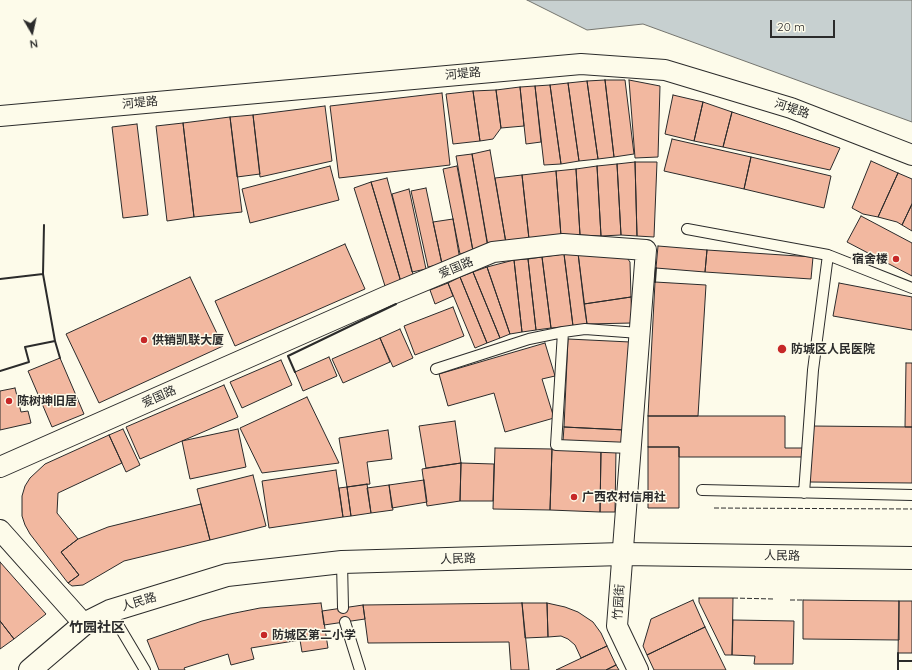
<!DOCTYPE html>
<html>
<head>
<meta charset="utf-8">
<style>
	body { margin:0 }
	#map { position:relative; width:912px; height:670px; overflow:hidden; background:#fdfbea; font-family:Quicksand,sans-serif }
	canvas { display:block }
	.north { position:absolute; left:12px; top:12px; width:40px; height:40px; -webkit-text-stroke:3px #fdfbea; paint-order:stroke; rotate:171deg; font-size:11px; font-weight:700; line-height:16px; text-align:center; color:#2b2b2b }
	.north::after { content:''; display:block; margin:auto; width:14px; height:18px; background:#2b2b2b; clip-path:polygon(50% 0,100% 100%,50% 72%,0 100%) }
	.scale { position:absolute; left:770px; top:20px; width:65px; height:18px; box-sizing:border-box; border:2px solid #2b2b2b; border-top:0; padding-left:5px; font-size:12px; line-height:14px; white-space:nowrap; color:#2b2b2b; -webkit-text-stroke:3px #fdfbea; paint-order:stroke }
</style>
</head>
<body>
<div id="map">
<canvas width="912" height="670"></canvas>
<div class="north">N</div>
<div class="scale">20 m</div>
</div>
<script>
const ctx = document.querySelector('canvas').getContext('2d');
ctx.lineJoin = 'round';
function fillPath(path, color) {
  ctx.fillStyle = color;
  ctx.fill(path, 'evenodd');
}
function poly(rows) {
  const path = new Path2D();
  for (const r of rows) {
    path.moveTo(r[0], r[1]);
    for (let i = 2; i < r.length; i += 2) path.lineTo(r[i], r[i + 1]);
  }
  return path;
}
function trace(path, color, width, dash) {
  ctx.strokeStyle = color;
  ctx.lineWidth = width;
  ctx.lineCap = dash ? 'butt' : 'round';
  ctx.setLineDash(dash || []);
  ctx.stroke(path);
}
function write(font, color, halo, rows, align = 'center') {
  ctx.font = font + ' Quicksand,"Noto Sans SC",sans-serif';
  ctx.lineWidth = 3;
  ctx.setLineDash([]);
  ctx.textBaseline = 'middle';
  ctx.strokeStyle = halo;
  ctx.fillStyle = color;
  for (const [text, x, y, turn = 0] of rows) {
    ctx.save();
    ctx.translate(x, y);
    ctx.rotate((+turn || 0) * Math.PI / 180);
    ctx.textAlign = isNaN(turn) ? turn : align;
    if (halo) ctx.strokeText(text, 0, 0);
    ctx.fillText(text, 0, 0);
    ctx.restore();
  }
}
const water = poly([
	[527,0,912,0,912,122,643,24,587,30,527,0]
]);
fillPath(water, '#c7d0d0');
trace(water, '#74746e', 1);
const building = poly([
	[605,80,614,157,598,159,587,81,605,80],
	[605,80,625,80,634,154,614,157,605,80],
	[629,80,660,86,658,157,635,158,629,80],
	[587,81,598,159,579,161,568,83,587,81],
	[568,83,579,161,561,164,550,85,568,83],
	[550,85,561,164,544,165,535,86,550,85],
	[535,86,541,142,526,144,520,87,535,86],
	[520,87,524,126,501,128,496,90,520,87],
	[496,90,501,128,493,139,480,141,473,91,496,90],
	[473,91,480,141,453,144,446,94,473,91],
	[442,93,450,165,339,178,330,106,442,93],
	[673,95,703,102,694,141,665,134,673,95],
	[703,102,732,112,723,147,694,141,703,102],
	[325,106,332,161,260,177,253,115,325,106],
	[732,112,840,148,830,170,723,147,732,112],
	[253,115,260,174,237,177,230,117,253,115],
	[230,117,242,212,194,217,183,123,230,117],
	[183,123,194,217,167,221,156,126,183,123],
	[137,124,148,215,123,218,112,127,137,124],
	[672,139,751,157,744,189,664,171,672,139],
	[490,150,506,243,488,246,472,154,490,150],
	[472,154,488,248,473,251,456,156,472,154],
	[751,157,831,176,824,208,744,189,751,157],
	[871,161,898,173,878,217,863,214,852,208,871,161],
	[635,162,637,236,621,235,617,164,635,162],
	[635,162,657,162,654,237,637,236,635,162],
	[617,164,621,235,601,236,597,166,617,164],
	[330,166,339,200,250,223,242,189,330,166],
	[457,166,473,251,460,254,443,169,457,166],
	[597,166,601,236,580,235,576,169,597,166],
	[576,169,580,235,561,236,556,171,576,169],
	[556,171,561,236,529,239,522,175,556,171],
	[898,173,912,179,912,204,902,225,897,222,878,217,898,173],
	[522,175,529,239,506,243,495,178,522,175],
	[387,178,414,278,401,282,371,182,387,178],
	[371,182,401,282,385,286,354,188,371,182],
	[426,188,442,264,428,267,411,191,426,188],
	[409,189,426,269,412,272,392,194,409,189],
	[912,204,912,231,902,225,912,204],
	[861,216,912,243,912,276,847,242,861,216],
	[453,219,460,260,442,264,433,222,453,219],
	[345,244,365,289,235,346,215,301,345,244],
	[658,246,707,250,705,272,656,268,658,246],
	[707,250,813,257,811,279,705,272,707,250],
	[578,253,587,324,573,326,564,254,578,253],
	[578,253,625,255,630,262,631,297,584,304,578,253],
	[564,254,573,326,551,328,542,257,564,254],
	[542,257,551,328,536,330,528,259,542,257],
	[528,259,536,330,522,332,514,260,528,259],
	[514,260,522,332,510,334,487,267,514,260],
	[487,267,510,334,500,338,473,272,487,267],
	[473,272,500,338,487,343,460,277,473,272],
	[190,277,223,346,99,403,66,334,190,277],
	[460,277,487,343,475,348,448,283,460,277],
	[655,282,706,285,698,416,648,416,655,282],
	[448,283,453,296,435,304,430,290,448,283],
	[839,283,912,297,912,330,833,316,839,283],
	[631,297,632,323,587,324,584,304,631,297],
	[453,307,464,336,415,355,404,326,453,307],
	[400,329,413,358,393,367,380,338,400,329],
	[380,338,390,362,343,383,332,359,380,338],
	[568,339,630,342,625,430,564,427,568,339],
	[545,343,555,376,542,379,554,418,505,432,494,393,448,406,439,374,545,343],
	[329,357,337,376,303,391,295,372,329,357],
	[60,358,84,414,52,427,28,371,60,358],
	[281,360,292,385,242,408,230,382,281,360],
	[906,363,912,363,912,427,905,427,906,363],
	[224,385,238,417,140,459,126,427,224,385],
	[15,388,21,412,28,411,31,423,0,430,0,391,15,388],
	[307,397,339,463,262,473,240,428,307,397],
	[648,416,785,416,785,448,804,448,804,457,679,457,679,447,648,447,648,416],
	[455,421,461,463,426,468,419,426,455,421],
	[811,426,912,427,912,483,810,482,811,426],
	[564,427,625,430,624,445,563,441,564,427],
	[123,429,140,465,126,472,109,435,123,429],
	[238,429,246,467,190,479,182,441,238,429],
	[388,430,392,459,367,462,370,484,347,487,339,438,388,430],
	[109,435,122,463,58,493,57,513,78,539,61,552,79,575,68,583,30,534,25,525,22,516,22,496,25,486,30,478,45,464,109,435],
	[648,447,679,447,679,508,648,508,648,447],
	[495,448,552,449,550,510,493,509,495,448],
	[552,449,601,450,600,512,550,510,552,449],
	[601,450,616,450,615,512,600,512,601,450],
	[461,463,460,501,427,506,422,469,461,463],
	[461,463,494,464,493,501,460,501,461,463],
	[336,470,343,517,269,528,262,481,336,470],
	[253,475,266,526,210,540,197,489,253,475],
	[424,480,427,502,392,508,389,485,424,480],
	[367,484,371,513,351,516,347,487,367,484],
	[389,485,393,510,371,513,367,488,389,485],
	[347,487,351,516,343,517,339,488,347,487],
	[201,504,210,540,124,561,83,585,72,586,68,583,79,575,61,552,78,539,108,527,201,504],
	[0,562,46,614,14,639,0,621,0,562],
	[699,598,733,598,732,655,725,655,699,602,699,598],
	[693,600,705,627,647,655,643,646,651,619,693,600],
	[803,600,899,601,899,640,803,639,803,600],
	[899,601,912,601,912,653,898,653,899,601],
	[321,603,328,648,302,652,300,640,251,648,254,659,231,665,228,654,184,668,185,670,159,670,147,640,202,621,230,614,260,608,321,603],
	[522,603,529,670,511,670,509,642,368,643,363,605,522,603],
	[522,603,547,603,548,637,525,638,522,603],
	[547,603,565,607,578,612,593,622,601,633,607,646,581,658,575,645,568,639,561,636,548,637,547,603],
	[363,605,365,619,324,625,322,611,363,605],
	[733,620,794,621,793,664,754,664,755,656,732,655,733,620],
	[0,621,14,639,0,649,0,621],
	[705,627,726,670,654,670,647,655,705,627],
	[607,646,616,665,606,670,556,670,607,646],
	[616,665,619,670,606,670,616,665]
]);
fillPath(building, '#f2b8a0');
trace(building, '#2b2b2b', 1);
const service = poly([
	[687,229,828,255,912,288],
	[563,332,556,445,630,448],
	[436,369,529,339,563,332,585,329,639,333],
	[702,490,912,495],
	[804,493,813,370,828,255],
	[342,562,343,608],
	[110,611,145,670],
	[345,622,360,670]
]);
const minor = poly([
	[0,116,581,64,665,70,791,108,912,155],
	[0,467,385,297,493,252,563,244,646,250,617,626,638,670],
	[0,530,84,624]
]);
const primary = poly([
	[30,670,84,624,110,611,227,575,342,562,622,554,912,558]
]);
trace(service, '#2b2b2b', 12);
trace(minor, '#2b2b2b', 22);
trace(primary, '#2b2b2b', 24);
trace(service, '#fdfbea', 10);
trace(minor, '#fdfbea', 20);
trace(primary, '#fdfbea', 22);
trace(poly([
	[714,508,912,509],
	[733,598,773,599],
	[790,600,803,600]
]), '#2b2b2b', 1, [5, 2]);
trace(poly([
	[44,225,43,274,55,341,60,358],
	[0,279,43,274],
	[655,282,656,268],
	[0,371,29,362,25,347,55,341],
	[295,372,288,356,396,304],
	[898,661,912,661],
	[898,670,898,653]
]), '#2b2b2b', 2);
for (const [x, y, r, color] of [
	[896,259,4,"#c62828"],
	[144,340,4,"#c62828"],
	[782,349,5,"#c62828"],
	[9,401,4,"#c62828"],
	[574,497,4,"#c62828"],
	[264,635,4,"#c62828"]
]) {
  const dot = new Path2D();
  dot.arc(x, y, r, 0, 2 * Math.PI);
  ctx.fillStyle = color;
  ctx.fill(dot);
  trace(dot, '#fdfbea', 1.5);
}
write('12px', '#2b2b2b', '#fdfbea', [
	["河堤路",463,74,-5],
	["河堤路",140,103,-5],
	["河堤路",792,109,19],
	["爱国路",456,268,-23],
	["爱国路",159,397,-24],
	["人民路",782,556,1],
	["人民路",458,559,-2],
	["人民路",139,602,-17],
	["竹园街",619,602,-86]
]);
write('bold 12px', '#2b2b2b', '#fdfbea', [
	["宿舍楼",888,259,"right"],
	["供销凯联大厦",152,340],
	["防城区人民医院",791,349],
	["陈树坤旧居",17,401],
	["广西农村信用社",582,497],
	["防城区第二小学",272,635]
], 'left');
write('bold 14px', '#2b2b2b', '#fdfbea', [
	["竹园社区",97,628]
]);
</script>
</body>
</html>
